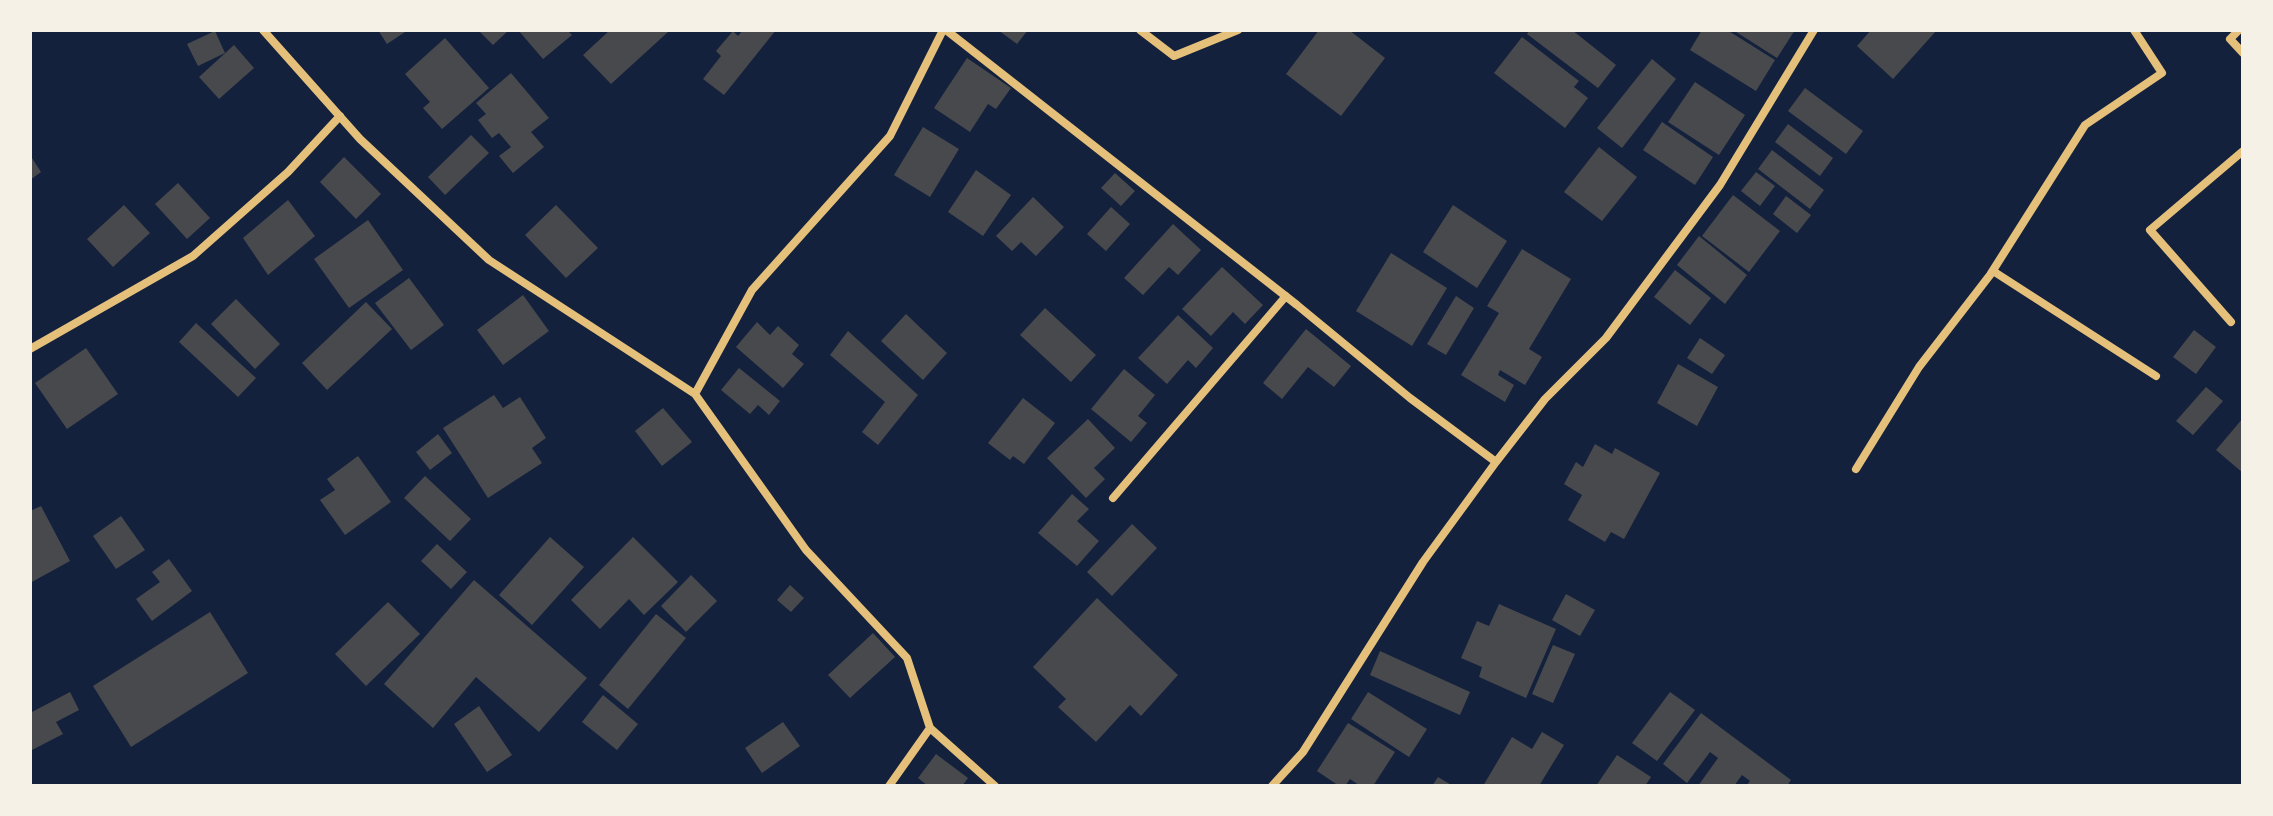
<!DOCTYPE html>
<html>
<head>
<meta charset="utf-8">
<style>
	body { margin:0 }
	#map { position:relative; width:2273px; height:816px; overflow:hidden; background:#14213d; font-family:"IBM Plex Sans",sans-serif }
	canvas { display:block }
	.frame { position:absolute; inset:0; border:32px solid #f6f1e7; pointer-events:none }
</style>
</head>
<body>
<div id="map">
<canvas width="2273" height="816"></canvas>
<div class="frame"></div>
</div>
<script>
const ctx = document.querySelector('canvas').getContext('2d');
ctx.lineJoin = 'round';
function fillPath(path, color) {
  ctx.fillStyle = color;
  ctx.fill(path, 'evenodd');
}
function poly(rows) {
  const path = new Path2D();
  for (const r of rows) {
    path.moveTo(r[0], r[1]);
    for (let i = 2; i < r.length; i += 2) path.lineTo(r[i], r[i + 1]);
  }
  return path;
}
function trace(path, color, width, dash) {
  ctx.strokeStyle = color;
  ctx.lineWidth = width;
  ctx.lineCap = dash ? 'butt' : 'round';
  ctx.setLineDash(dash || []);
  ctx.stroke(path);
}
fillPath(poly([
	[378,30,408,30,387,44],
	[478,30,509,30,493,45],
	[518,30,567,30,572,35,543,59],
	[610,30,666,30,668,32,611,84,583,55],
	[743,30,776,30,724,95,703,79,721,56,716,51,733,31,738,36],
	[998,30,1028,30,1017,44],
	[1319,30,1349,30,1385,58,1341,116,1286,74],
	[1530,30,1572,30,1616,65,1598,88,1527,34],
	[1702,30,1727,30,1775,60,1756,91,1690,50],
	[1733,30,1795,30,1777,58],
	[1871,30,1937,30,1893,79,1857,46],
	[215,31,225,53,198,66,187,44],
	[1522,37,1579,81,1574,87,1588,98,1565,128,1494,73],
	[445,38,489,88,442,129,423,108,430,102,405,74],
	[234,45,254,68,219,99,199,77],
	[967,58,1011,88,996,109,988,104,970,132,934,108],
	[1652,59,1676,79,1622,148,1597,128],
	[511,73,549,118,531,132,544,147,513,173,499,156,511,147,499,133,492,138,478,120,486,114,476,103],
	[1695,82,1745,115,1719,155,1668,122],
	[1805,88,1863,131,1846,154,1788,111],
	[1662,122,1713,157,1695,185,1643,150],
	[1788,124,1833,158,1820,176,1775,142],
	[923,127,959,149,930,197,894,175],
	[471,135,489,153,445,195,428,177],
	[1599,147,1637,177,1602,221,1564,192],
	[1772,150,1824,190,1810,209,1758,169],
	[30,155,41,172,30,180],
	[344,157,381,194,356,219,320,182],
	[976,170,1011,195,983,236,948,212],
	[1756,172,1775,186,1760,206,1741,191],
	[1115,173,1135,191,1121,206,1101,188],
	[178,183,210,218,187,239,155,204],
	[1733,195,1780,231,1749,272,1702,236],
	[1786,196,1811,215,1797,233,1773,214],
	[1033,197,1064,227,1036,256,1021,242,1012,251,996,236],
	[288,200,315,236,268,275,243,238],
	[124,205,150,233,113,267,87,239],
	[556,205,598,248,566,278,525,235],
	[1453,205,1507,241,1477,288,1423,252],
	[1111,207,1130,224,1106,251,1087,234],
	[368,220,403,270,349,308,314,259],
	[1173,224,1201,250,1178,275,1169,267,1143,295,1124,278],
	[1699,236,1747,275,1725,304,1677,265],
	[1522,249,1571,279,1529,349,1542,357,1525,385,1500,370,1498,375,1514,385,1505,402,1461,375,1499,313,1487,306],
	[1391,253,1447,288,1412,346,1356,311],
	[1222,267,1263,305,1245,324,1233,312,1211,336,1182,309],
	[1675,270,1711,298,1690,325,1654,297],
	[409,278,444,325,411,350,375,303],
	[523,295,549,331,503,365,477,330],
	[1456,296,1474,308,1446,355,1427,344],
	[236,299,280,344,255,369,211,324],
	[366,302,392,329,327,390,302,363],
	[1045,308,1096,355,1071,382,1020,335],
	[906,314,947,353,923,380,881,341],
	[1178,315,1213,348,1196,368,1188,360,1167,384,1138,358],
	[757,322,770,335,778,326,799,345,792,354,804,364,783,388,736,347],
	[196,323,256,378,238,397,179,342],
	[1306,329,1351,366,1334,387,1308,367,1282,399,1263,383],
	[2194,330,2216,347,2196,374,2173,357],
	[848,331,918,395,878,445,862,432,885,402,830,355],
	[1700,338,1725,355,1712,374,1687,358],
	[86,348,118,394,67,429,35,383],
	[1678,364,1718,387,1697,426,1657,403],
	[739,368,780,401,769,415,758,405,750,414,721,390],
	[1124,369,1155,395,1138,416,1147,423,1131,442,1091,409],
	[2206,387,2223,401,2193,435,2176,421],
	[494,395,503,408,520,397,546,438,532,448,542,463,488,498,443,428],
	[1023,398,1055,423,1024,464,1013,456,1010,460,988,443],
	[663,408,692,442,662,466,635,431],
	[2243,418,2243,473,2216,450],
	[1088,419,1115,448,1094,468,1105,479,1086,498,1047,458],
	[438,434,452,453,430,470,416,452],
	[1595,444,1612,454,1615,448,1660,473,1624,539,1611,532,1605,542,1568,520,1582,495,1564,484,1576,462,1583,467],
	[358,456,391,502,345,535,320,500,335,490,327,479],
	[425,476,471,519,450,541,404,498],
	[1072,494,1089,509,1077,521,1099,541,1077,566,1038,533],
	[41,506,70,561,30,583,30,511],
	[121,516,145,550,116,569,93,536],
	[1132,524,1157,548,1112,596,1087,572],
	[550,537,584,567,532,625,499,595],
	[633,537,678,582,644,615,629,599,600,629,571,600],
	[437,544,467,572,451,589,421,561],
	[169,559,192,591,152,621,136,599,160,582,152,572],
	[691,575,717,601,686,632,661,606],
	[474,580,587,678,539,732,476,677,433,728,384,684],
	[790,585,804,598,791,612,777,600],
	[1566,594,1595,610,1580,636,1552,620],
	[1097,598,1178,675,1141,716,1130,705,1096,742,1058,707,1066,699,1033,667],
	[388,602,420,634,366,686,335,654],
	[1499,604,1556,629,1526,698,1479,677,1482,667,1461,658,1477,621,1489,626],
	[210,612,248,673,131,747,93,686],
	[656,614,686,638,628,709,599,685],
	[873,633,895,657,850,698,828,675],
	[1553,645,1575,654,1553,703,1532,694],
	[1380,651,1470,692,1460,715,1370,675],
	[70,692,79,710,56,722,63,734,30,751,30,713],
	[1368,692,1427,729,1409,757,1351,719],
	[1670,692,1695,710,1657,761,1632,743],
	[603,695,638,724,617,750,582,722],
	[479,706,512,755,487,772,454,724],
	[1701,713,1791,780,1787,786,1746,786,1750,781,1742,775,1734,786,1698,786,1718,758,1710,752,1687,783,1663,764],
	[783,722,800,746,762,773,745,748],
	[1348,723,1395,752,1373,786,1360,786,1350,779,1345,786,1339,786,1317,771],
	[1542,732,1564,745,1539,786,1483,786,1512,737,1532,749],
	[936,754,968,778,962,786,928,786,918,778],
	[1617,755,1651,777,1645,786,1596,786],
	[1438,777,1453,786,1432,786]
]), '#48494c');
trace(poly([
	[263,30,360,139,489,260,695,394,806,550,907,658,930,728,995,786],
	[946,30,1297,305,1410,398,1496,462],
	[1140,30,1174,56,1238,30],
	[2239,30,2230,39,2243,53],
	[1993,271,2156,376],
	[2231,322,2150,230,2243,151],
	[30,349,193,256,288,172,340,116],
	[695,394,752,290,890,136,943,30],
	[1856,469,1919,367,1990,275,2085,125,2162,73,2134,30],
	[1113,498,1286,296],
	[889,786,930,728],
	[1272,786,1303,752,1423,562,1496,462,1545,399,1606,338,1720,185,1814,30]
]), '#e5c07b', 8);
</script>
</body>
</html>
